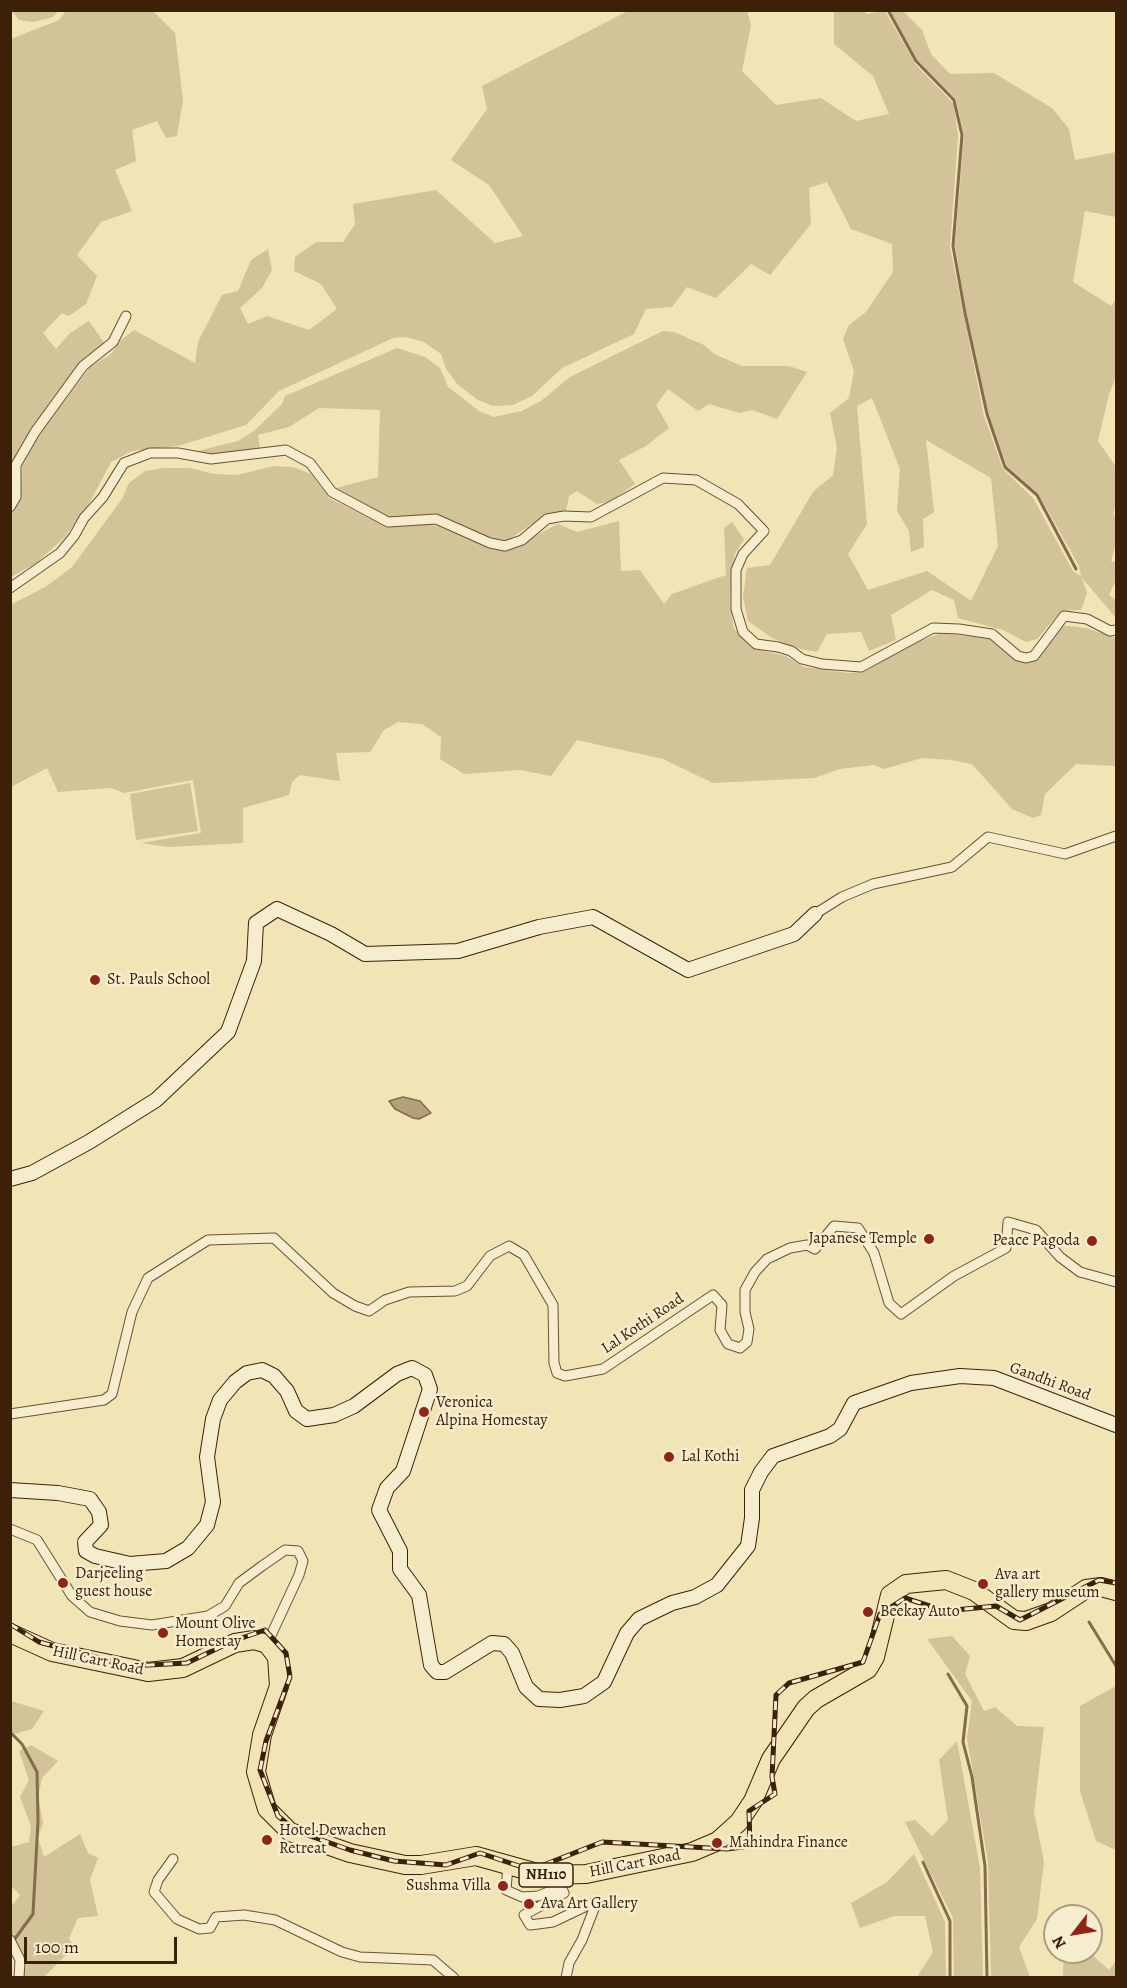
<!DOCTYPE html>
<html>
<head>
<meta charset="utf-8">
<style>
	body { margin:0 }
	#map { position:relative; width:1127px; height:1988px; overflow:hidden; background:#f1e4b5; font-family:Alegreya,serif }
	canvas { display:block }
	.frame { position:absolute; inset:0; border:12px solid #3c2008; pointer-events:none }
	.north { position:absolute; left:1043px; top:1904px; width:60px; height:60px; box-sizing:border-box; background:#f6edcf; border:2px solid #ac9b7f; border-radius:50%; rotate:239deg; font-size:16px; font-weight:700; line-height:24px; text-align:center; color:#3c2008 }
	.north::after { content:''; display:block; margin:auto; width:21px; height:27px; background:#8f2418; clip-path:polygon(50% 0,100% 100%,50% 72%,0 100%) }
	.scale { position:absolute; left:24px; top:1937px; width:153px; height:27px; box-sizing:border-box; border:3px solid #3c2008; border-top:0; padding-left:8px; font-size:18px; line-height:21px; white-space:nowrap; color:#3c2008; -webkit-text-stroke:4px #f6edcf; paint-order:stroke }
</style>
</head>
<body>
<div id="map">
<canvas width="1127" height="1988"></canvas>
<div class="frame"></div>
<div class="north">N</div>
<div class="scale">100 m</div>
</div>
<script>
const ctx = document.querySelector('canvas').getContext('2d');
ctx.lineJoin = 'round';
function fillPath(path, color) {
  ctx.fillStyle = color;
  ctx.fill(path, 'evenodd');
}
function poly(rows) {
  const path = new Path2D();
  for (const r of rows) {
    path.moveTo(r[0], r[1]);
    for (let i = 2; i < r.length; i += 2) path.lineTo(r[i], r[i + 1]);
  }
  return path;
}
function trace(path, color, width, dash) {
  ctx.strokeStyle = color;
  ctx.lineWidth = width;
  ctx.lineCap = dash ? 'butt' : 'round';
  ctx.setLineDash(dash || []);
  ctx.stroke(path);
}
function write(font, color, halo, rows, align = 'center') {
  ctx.font = font + ' Alegreya,serif';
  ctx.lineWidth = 5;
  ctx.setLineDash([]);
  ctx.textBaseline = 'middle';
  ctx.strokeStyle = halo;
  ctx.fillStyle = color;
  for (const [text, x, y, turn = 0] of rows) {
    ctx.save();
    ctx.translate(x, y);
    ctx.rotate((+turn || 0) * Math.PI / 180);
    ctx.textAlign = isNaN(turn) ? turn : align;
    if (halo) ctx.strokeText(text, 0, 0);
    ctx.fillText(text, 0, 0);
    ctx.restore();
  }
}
fillPath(poly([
	[12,11,58,11,53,17,34,22,19,20],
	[66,11,153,11,175,33,183,100,177,136,166,138,157,121,132,130,136,161,115,170,132,211,101,222,77,255,97,276,86,304,69,316,62,313,43,333,56,349,70,333,89,321,105,344,31,432,11,464,11,39,59,20],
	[628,11,747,11,751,25,742,71,776,105,821,98,856,121,889,114,873,76,834,44,834,11,863,11,867,14,885,11,916,65,954,104,958,136,950,247,984,416,1003,469,1033,498,1073,571,1081,576,1079,566,1038,493,1007,466,988,414,966,311,955,245,964,135,956,99,917,60,890,11,903,11,922,30,931,54,950,74,994,73,1052,108,1069,129,1075,160,1116,152,1116,217,1085,211,1073,282,1111,306,1116,300,1116,377,1109,394,1098,441,1116,467,1116,506,1113,514,1116,518,1116,543,1111,561,1116,563,1116,580,1109,595,1116,600,1116,618,1082,578,1087,593,1081,610,1061,611,1037,639,1026,642,1003,630,958,618,954,600,932,590,891,615,896,640,869,651,861,632,827,634,817,652,795,648,772,638,748,621,743,597,747,568,770,565,813,492,833,475,837,448,830,413,849,398,854,371,843,339,849,325,866,312,893,272,892,244,851,229,827,182,809,188,811,224,770,275,751,264,716,298,687,287,672,307,646,309,634,334,562,368,532,396,513,405,493,406,478,400,458,385,446,369,441,354,424,342,406,337,393,338,279,391,246,425,178,446,132,451,111,462,90,502,65,537,36,563,11,577,10,513,21,492,22,467,36,439,90,367,111,354,121,340,134,330,195,363,198,342,222,295,238,291,251,260,268,249,272,270,262,288,240,308,248,324,267,316,309,330,337,309,321,284,294,271,295,257,316,242,343,242,355,224,353,204,436,190,495,243,523,236,489,185,451,160,487,109,482,86],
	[872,398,900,469,897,511,909,531,911,552,924,547,923,519,934,512,926,440,991,478,998,546,971,601,927,571,868,590,848,554,867,524,857,406],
	[663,331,674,332,704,345,714,354,742,366,789,366,807,372,777,419,752,410,739,413,709,404,698,411,668,389,656,405,669,428,646,446,619,460,635,484,610,502,597,504,577,491,569,496,566,511,547,514,505,542,489,539,453,521,420,515,390,518,336,488,378,477,380,410,319,408,289,427,258,435,260,448,208,457,189,453,238,441,254,431,282,404,285,396,397,348,425,357,440,368,448,387,479,411,494,417,522,411,541,401,570,377],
	[274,466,293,467,311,474,329,498,387,527,431,524,505,551,558,524,577,532,619,521,621,571,640,570,664,604,672,594,726,575,724,528,732,522,744,539,735,554,731,572,730,604,734,629,755,649,786,656,804,667,848,673,864,672,905,647,941,633,992,639,1024,661,1060,625,1086,628,1116,638,1116,766,1076,764,1045,794,1041,815,1033,818,1012,809,972,764,951,760,922,758,884,769,874,765,840,769,814,778,713,783,663,759,577,740,551,776,520,770,464,774,440,759,441,737,422,724,398,722,384,730,370,752,336,753,340,781,300,775,292,782,289,795,243,808,243,843,168,847,141,843,201,833,193,780,124,793,111,788,58,792,47,768,11,787,10,605,47,586,72,567,122,499,129,483,145,471,163,468,190,468,214,474,237,475],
	[190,783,198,831,136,840,130,794],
	[952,1636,970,1656,965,1674,984,1711,995,1707,1017,1726,1044,1727,1034,1812,1044,1862,1037,1919,1019,1947,1030,1977,991,1977,988,1862,967,1738,972,1701,927,1639],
	[1116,1686,1116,1850,1096,1841,1080,1791,1080,1706],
	[11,1701,44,1711,32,1729,11,1735],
	[957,1741,980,1868,983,1977,954,1977,953,1918,905,1822,915,1820,932,1836,948,1820,939,1760],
	[31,1745,58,1761,42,1778,38,1797,43,1823,38,1838,44,1857,80,1834,88,1853,98,1858,90,1880,98,1916,78,1918,69,1938,74,1947,44,1977,22,1977,22,1956,11,1932,11,1907,20,1895,11,1886,11,1847,29,1842,31,1826,20,1797,29,1780,19,1751],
	[914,1854,945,1922,946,1977,917,1977,933,1952,925,1916,894,1916,860,1928,851,1903,887,1882],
	[1064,1952,1089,1952,1109,1970,1116,1961,1116,1977,1063,1977]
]), '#d2c398');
const water = poly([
	[403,1097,420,1101,431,1113,419,1119,413,1118,395,1109,389,1101,403,1097]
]);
fillPath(water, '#b3a17a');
trace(water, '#836d4c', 1.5);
trace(poly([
	[888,10,916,61,954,100,962,135,953,246,965,313,987,414,1005,467,1037,495,1076,569],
	[1089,1622,1116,1666],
	[948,1674,967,1706,963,1742,972,1777,985,1866,987,1978],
	[10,1732,22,1744,37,1772,38,1821,33,1914,14,1940],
	[923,1862,950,1921,950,1978]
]), '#836d4c', 3);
const street = poly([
	[10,507,16,497,16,465,35,432,83,366,113,342,126,316],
	[10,588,60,553,74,536,84,518,103,497,124,463,150,453,178,453,211,459,286,450,310,463,332,492,388,522,436,519,490,543,505,546,522,540,547,519,564,516,591,517,663,478,696,480,738,504,764,531,743,554,736,570,736,609,743,632,756,644,778,647,791,651,802,659,822,664,861,667,933,628,959,629,992,634,1018,656,1026,658,1034,656,1064,616,1087,619,1110,631,1116,630],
	[815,914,842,897,873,884,952,867,988,837,1065,854,1116,836],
	[10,1414,104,1400,112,1394,132,1312,148,1278,208,1240,274,1238,333,1293,355,1306,369,1311,385,1300,409,1292,455,1291,467,1286,490,1256,509,1246,524,1255,553,1305,554,1363,557,1373,565,1376,603,1369,713,1295,722,1305,720,1330,728,1344,740,1348,747,1342,749,1329,745,1312,745,1290,755,1272,767,1259,790,1248,807,1245,815,1249,834,1226,858,1228,874,1253,889,1303,901,1314,954,1276,1006,1248,1008,1222,1036,1230,1060,1257,1080,1272,1116,1282],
	[10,1529,37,1540,72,1596,90,1612,120,1621,152,1625,208,1616,225,1606,239,1583,262,1566,285,1550,298,1551,303,1561,299,1575,267,1644],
	[173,1859,158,1880,154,1892,177,1919,199,1929,210,1928,216,1917,244,1915,275,1920,342,1952,360,1957,433,1960,454,1978],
	[508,1865,506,1890,522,1897,538,1896,561,1887,564,1893,524,1915,530,1925,553,1922,597,1901,582,1940,569,1963,566,1978],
	[10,1940,20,1960,19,1978]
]);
const secondary = poly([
	[10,1179,32,1173,89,1142,156,1100,228,1032,254,961,256,923,277,909,331,934,365,954,458,951,539,927,593,917,688,970,794,934,815,914],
	[10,1490,58,1493,90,1499,99,1512,101,1525,85,1542,86,1551,95,1556,130,1564,166,1561,188,1548,207,1525,213,1502,207,1457,213,1419,220,1400,235,1382,247,1373,262,1370,274,1376,287,1391,296,1411,307,1419,334,1415,354,1406,397,1374,412,1368,425,1375,430,1389,403,1471,387,1488,379,1510,400,1551,400,1569,419,1595,431,1665,437,1672,445,1672,492,1643,504,1644,512,1653,526,1687,539,1699,560,1700,584,1696,604,1682,627,1633,639,1619,672,1603,695,1597,717,1585,748,1546,752,1518,752,1490,761,1472,773,1456,830,1436,840,1429,854,1403,911,1383,960,1376,994,1378,1116,1425]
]);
const highway = poly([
	[10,1633,52,1652,148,1672,183,1668,235,1643,254,1640,267,1644,277,1657,279,1686,262,1735,256,1772,267,1809,290,1832,350,1853,405,1865,421,1865,476,1856,544,1875,586,1874,692,1852,718,1841,739,1822,753,1801,771,1759,806,1708,816,1699,868,1669,875,1657,890,1595,906,1584,946,1580,974,1591,1014,1620,1026,1621,1051,1612,1086,1589,1101,1587,1116,1591]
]);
trace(street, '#695133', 11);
trace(secondary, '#3c2008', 16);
trace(highway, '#3c2008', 20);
trace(street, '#f6edcf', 9);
trace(secondary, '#f6edcf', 14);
trace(highway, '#f1e4b5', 18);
const rail = poly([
	[10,1624,39,1642,129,1666,187,1663,233,1641,265,1630,286,1653,290,1677,266,1741,260,1770,278,1816,296,1831,350,1850,394,1861,446,1865,480,1853,531,1870,602,1842,727,1849,750,1846,749,1811,775,1794,772,1777,776,1695,789,1683,863,1662,880,1614,905,1598,945,1611,996,1606,1020,1620,1099,1580,1116,1583]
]);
trace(rail, '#3c2008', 5);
trace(rail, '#f6edcf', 3, [9]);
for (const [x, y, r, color] of [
	[95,980,6,"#8f2418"],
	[929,1239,6,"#8f2418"],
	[1092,1241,6,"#8f2418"],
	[424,1412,6,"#8f2418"],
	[669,1457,6,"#8f2418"],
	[63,1583,6,"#8f2418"],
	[983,1584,6,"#8f2418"],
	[868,1612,6,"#8f2418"],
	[163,1633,6,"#8f2418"],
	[267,1840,6,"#8f2418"],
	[717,1843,6,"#8f2418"],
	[503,1886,6,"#8f2418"],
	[529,1904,6,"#8f2418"]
]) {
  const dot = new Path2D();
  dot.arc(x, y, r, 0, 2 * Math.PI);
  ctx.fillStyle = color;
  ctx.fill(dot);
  trace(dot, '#f6edcf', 2);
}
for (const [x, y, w] of [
	[546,1875,54]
]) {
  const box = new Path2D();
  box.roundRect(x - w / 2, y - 12, w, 24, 4.5);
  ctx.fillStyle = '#f6edcf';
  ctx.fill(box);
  trace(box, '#3c2008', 1.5);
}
write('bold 15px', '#3c2008', null, [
	["NH110",546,1875]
]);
write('16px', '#3c2008', '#f6edcf', [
	["St. Pauls School",107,980],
	["Japanese Temple",917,1239,"right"],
	["Peace Pagoda",1080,1241,"right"],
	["Veronica",436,1403],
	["Alpina Homestay",436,1421],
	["Lal Kothi",681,1457],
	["Darjeeling",75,1574],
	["guest house",75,1592],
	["Ava art",995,1575],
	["gallery museum",995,1593],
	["Beekay Auto",880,1612],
	["Mount Olive",175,1624],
	["Homestay",175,1642],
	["Hotel Dewachen",279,1831],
	["Retreat",279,1849],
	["Mahindra Finance",729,1843],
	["Sushma Villa",491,1886,"right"],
	["Ava Art Gallery",541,1904]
], 'left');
write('16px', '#3c2008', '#f6edcf', [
	["Lal Kothi Road",643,1324,-34],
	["Gandhi Road",1050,1382,20],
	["Hill Cart Road",98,1661,12],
	["Hill Cart Road",635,1864,-11]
]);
</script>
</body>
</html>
